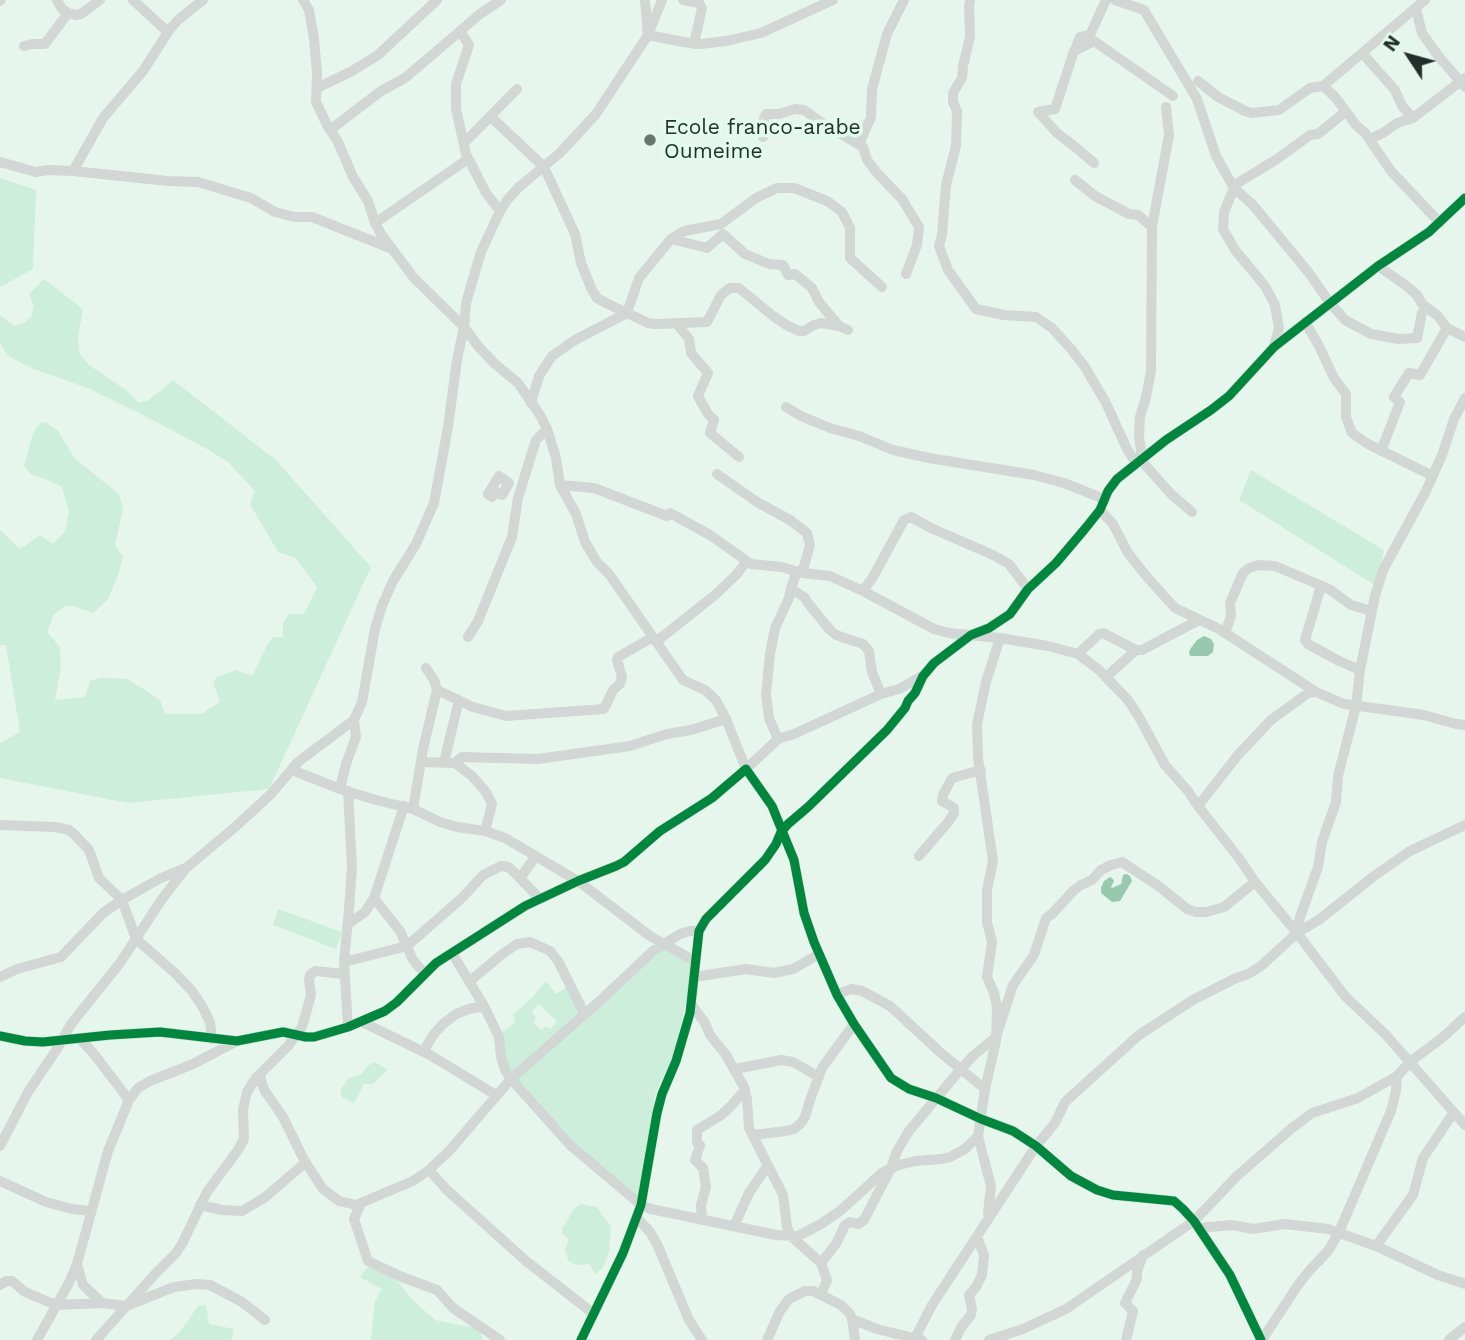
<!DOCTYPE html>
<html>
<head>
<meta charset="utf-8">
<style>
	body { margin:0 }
	#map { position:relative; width:1465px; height:1340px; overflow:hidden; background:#e7f6ed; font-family:"Work Sans",sans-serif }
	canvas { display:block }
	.north { position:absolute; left:1374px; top:21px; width:70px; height:70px; -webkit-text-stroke:5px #e1fcec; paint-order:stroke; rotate:306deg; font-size:19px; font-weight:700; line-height:28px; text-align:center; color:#252f29 }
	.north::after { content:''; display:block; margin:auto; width:24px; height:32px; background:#252f29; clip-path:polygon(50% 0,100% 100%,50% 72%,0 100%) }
</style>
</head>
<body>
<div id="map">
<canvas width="1465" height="1340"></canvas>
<div class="north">N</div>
</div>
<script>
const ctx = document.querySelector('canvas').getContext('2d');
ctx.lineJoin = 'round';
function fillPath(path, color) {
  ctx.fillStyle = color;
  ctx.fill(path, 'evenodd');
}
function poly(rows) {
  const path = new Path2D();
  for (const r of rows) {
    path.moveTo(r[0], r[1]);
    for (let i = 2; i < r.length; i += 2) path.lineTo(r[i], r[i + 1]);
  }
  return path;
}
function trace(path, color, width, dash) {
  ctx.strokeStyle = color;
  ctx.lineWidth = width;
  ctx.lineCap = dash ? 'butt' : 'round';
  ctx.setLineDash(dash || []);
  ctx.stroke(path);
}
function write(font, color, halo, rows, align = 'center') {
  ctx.font = font + ' "Work Sans",sans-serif';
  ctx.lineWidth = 7;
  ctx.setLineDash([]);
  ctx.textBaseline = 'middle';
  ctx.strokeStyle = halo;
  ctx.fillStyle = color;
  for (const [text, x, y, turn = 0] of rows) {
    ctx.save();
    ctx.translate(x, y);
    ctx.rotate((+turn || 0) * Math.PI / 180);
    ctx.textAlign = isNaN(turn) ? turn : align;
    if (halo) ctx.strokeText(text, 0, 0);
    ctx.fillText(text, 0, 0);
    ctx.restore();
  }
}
fillPath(poly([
	[0,178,36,190,33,269,0,287],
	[44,279,83,309,78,337,79,353,89,365,126,390,139,403,149,400,173,380,276,460,371,567,269,789,128,803,0,778,0,743,20,732,6,645,0,645,0,530,20,549,40,535,53,544,65,531,69,511,62,487,43,478,31,474,24,466,33,433,41,422,47,423,58,431,74,458,119,494,123,509,115,545,123,557,118,576,108,599,93,613,74,606,65,606,53,616,47,632,60,647,61,667,55,700,85,697,90,681,99,678,128,679,160,700,165,714,201,714,220,702,213,682,217,677,236,670,252,676,267,645,273,637,283,637,283,623,289,614,304,614,317,587,296,558,278,552,250,504,255,491,228,462,207,449,141,414,90,389,31,368,8,356,0,343,0,315,14,326,23,323,31,317,34,306,29,294],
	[1251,470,1384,550,1376,586,1239,500],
	[278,909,342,932,336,949,273,925],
	[663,949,692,962,686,1002,673,1058,656,1091,638,1196,574,1143,516,1080],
	[546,981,556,994,568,986,583,1013,513,1075,503,1058,500,1034,515,1022,513,1014,532,998],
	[539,1004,557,1022,550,1029,545,1026,542,1031,534,1023,536,1018,532,1012],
	[375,1062,388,1070,373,1084,364,1084,354,1103,342,1097,340,1090,349,1078,362,1074,367,1066],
	[581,1204,597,1207,611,1227,609,1252,603,1268,595,1274,590,1264,575,1265,568,1260,565,1249,569,1240,563,1234,562,1228,575,1208],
	[372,1261,390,1272,412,1299,435,1320,479,1329,483,1340,371,1340,375,1301,382,1289,360,1277],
	[206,1305,209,1324,234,1329,231,1340,170,1340,179,1333,198,1306]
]), '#cceedb');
fillPath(poly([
	[1204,636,1211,639,1214,644,1213,652,1208,656,1190,656,1189,652,1191,648,1197,640],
	[1127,874,1130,876,1132,881,1120,901,1112,902,1101,893,1101,888,1104,881,1110,877,1113,879,1114,881,1111,887,1112,888,1121,884,1123,875]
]), '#96c9ae');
trace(poly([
	[57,0,62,9,68,13,76,15,81,14,100,0],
	[133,0,168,32],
	[303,0,309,10,314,39,317,73,316,102,327,125,338,142,353,177,368,201,375,223,381,234,414,278,464,327,478,346,495,364,518,383,540,415,547,429,556,458,560,485,576,514,585,542,597,562,609,574,683,680,705,690,716,700,726,719,746,769,778,739,794,734,881,694,899,689,922,676],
	[645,0,648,35,683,42,701,44,726,41,761,33,833,0],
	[683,0,699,3,702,8,694,44],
	[1115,0,1144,10,1197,99,1216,156,1234,188,1224,212,1223,229,1235,250,1265,286,1275,305,1279,328,1274,346],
	[0,1,1,0],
	[970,2,969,6,970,37,963,66,962,78,953,93,953,102,957,111,956,146,946,185,942,235,939,246,948,270,976,309,1004,315,1036,317,1052,328,1071,349,1085,367,1106,403,1127,449,1136,463],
	[1416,9,1422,33,1439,57,1465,87],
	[460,31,469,45,456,84,456,109,466,154,486,193,500,211],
	[24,46,32,44,45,44,68,13],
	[1075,50,1080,37,1090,35,1106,0],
	[1362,53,1395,90,1402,106,1413,118],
	[1198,81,1218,97,1245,111,1252,113,1279,110,1310,88,1323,86,1335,97,1356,125,1365,133,1391,171,1440,223],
	[1323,86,1425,0],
	[317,88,352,71,378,55,437,0],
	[1166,107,1169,135,1152,227,1151,371,1146,397,1140,417,1139,436,1142,459,1146,466,1172,495,1192,512],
	[490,116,544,167,575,234,581,263,592,290,597,298,608,304,648,323,656,324,707,322,721,295,730,288,739,288,773,316,788,326,799,331,804,331,814,325,821,323,839,326,848,330],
	[330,130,381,91,405,78,480,14,501,0],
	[763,137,764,118,766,114,779,114,795,109,804,110,822,123,863,147,867,160,878,174,902,199,919,227,917,245,906,274],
	[1370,139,1383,133,1397,123,1413,118,1465,78],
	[464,143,517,89],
	[859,144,871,117,872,89,887,34,904,0],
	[0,162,36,172,48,170,73,171,168,181,198,182,251,198,275,212,294,217,312,217,390,248],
	[1094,163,1079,150,1057,133,1038,112,1055,109,1074,51,1094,41,1173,96],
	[73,171,103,118,143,71,170,29,179,19,203,0],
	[1075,180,1095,196,1129,214,1138,215,1152,227],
	[1233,186,1277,159,1310,135,1318,134,1345,112],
	[1234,188,1253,205,1309,273,1330,303,1345,320,1371,334,1399,339,1417,338,1422,313],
	[375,223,468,159],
	[671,239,707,248,723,234,745,254,769,264,783,265,788,275,795,274,812,288,819,302,839,326],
	[1378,266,1408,287,1417,295,1422,304,1438,316,1447,328,1465,337],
	[1305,322,1319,346,1334,378,1346,394,1346,417,1352,433,1368,444,1433,476],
	[677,324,689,339,691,353,708,373,698,396,708,414,714,420,710,433,739,457],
	[531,403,539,376,552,356,575,340,627,313,639,278,671,239,684,231,721,224,756,198,777,188,794,188,827,201,842,212,850,228,850,258,882,287],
	[786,407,801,416,830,428,859,436,893,450,929,458,1034,475,1064,483,1104,499],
	[1381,451,1400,402,1394,397,1409,373,1420,375,1447,328],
	[717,474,757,502,790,520,807,533,810,545,802,573],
	[499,476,509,483,502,495,496,492,492,497,488,494,499,476],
	[560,485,594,488,667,516],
	[1100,510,1113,524,1128,553,1147,577,1175,608,1219,629,1316,692,1344,704,1424,715,1456,724,1465,725],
	[670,513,710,535,751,564,782,567,802,573,830,576,863,591,934,629,949,633,1000,638,1048,646,1078,654,1099,670,1128,700,1139,717,1165,765,1188,791,1198,806,1241,861,1255,882,1297,933,1345,996,1386,1035,1465,1125],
	[797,571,791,588,805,598,808,603,830,630,836,635,863,644,869,651,872,672,881,694],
	[1321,586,1305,640,1308,644,1339,661,1360,670],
	[863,591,873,577,904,520,911,517,931,528,993,555,1009,564,1028,589],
	[1225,633,1231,616,1230,603,1243,573,1249,568,1259,565,1275,566,1329,589,1351,605,1372,611],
	[468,637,478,621,512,537,518,498,530,459,536,440,547,429],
	[657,641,715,595,736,575,747,561],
	[1078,654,1099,634,1103,633,1136,650,1142,650,1199,620],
	[1106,677,1136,650],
	[437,690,473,707,506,716,604,709,613,690,620,684,622,677,617,660,618,657,653,637],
	[778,739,769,718,766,695,770,654,775,628,789,598,791,588],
	[421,762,455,763,472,776,486,792,492,804,485,831],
	[444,762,459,700],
	[455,763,462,757,538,759,630,746,667,734,691,730,726,719],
	[292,770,340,789,376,800,413,809,440,822,457,827,485,831,505,838,578,881,650,936,695,961],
	[340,789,346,764,356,737,354,720],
	[348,791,352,868,349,909,344,962,348,1027],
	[1198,806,1238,755,1271,720,1308,693,1316,692],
	[413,809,423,749,437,690,434,680,426,668],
	[0,825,55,827,69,830,74,834,89,850,99,878,122,900,136,939,175,973,192,991,202,1006,210,1022,212,1039],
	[919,856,949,821,954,813,954,808,942,801,943,795,952,778,981,770],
	[520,878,536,856],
	[374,898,400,931,413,960,425,974],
	[348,924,365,912,374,898,404,806],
	[1297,933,1320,919,1374,876,1410,851,1465,825],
	[452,953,484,1006,499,1037,501,1057,505,1070,511,1079,570,1145,641,1205,651,1209,776,1235,798,1236,821,1224,840,1211,883,1172,899,1165,915,1161,942,1159,950,1157,965,1149,978,1136],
	[344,962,407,946,463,897,483,875,501,866,508,867,513,871,540,899],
	[0,977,17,969,61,957,103,913,122,900,161,878,185,868],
	[694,977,746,969,774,973,793,969,819,954],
	[469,982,501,955,517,944,530,942,550,951,558,961,584,1013],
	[837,994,852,989,862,991,890,1006,941,1053,985,1089],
	[691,1004,705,1023,710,1035,726,1055,744,1087,747,1099,749,1128,783,1195,787,1227,791,1236,821,1263,827,1280,821,1295,841,1305,850,1314,852,1319,855,1340],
	[362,1022,430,1055,496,1095],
	[0,1036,25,1041,43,1042,110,1035,160,1032,237,1041,283,1032,306,1037,314,1037,348,1027,385,1011,397,1002,436,963,525,906,578,881,616,866,624,862,660,831,712,798,746,769,772,806,794,860,804,913,814,942,837,995,854,1024,891,1078,909,1089,936,1098,981,1119,1013,1131,1036,1146,1071,1176,1097,1190,1113,1195,1174,1201,1183,1209,1194,1221,1230,1275,1261,1340],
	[79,1038,94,1054,129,1100],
	[423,1052,434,1034,443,1024,456,1014,469,1009,484,1006],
	[735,1069,781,1060,793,1062,819,1077],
	[260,1074,262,1084,265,1091,283,1117,304,1160,323,1189,339,1201,356,1205,413,1181,429,1170,450,1150,511,1079,603,998,653,951,680,934,690,931,699,931],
	[753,1135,786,1131,794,1129,801,1123,805,1117,810,1100,822,1068,854,1024],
	[0,1146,28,1092,57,1049,71,1024,120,963,162,899,186,868,234,828,271,794,298,762,354,720,362,702,375,629,382,606,393,581,416,544,434,503,448,427,457,360,464,327,466,303,481,252,500,211,508,199,519,187,560,153,596,114,648,35,662,0],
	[429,1170,447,1190,526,1261,594,1314],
	[0,1181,46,1202,72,1209,91,1211],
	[361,1203,354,1219,368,1261,402,1277,437,1290,453,1308,500,1340],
	[200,1205,222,1210,242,1211,264,1198,305,1163],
	[988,1214,991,1186,978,1136,985,1089,996,1041,997,1007,994,993,987,977,992,942,987,922,987,890,993,861,978,758,977,724,986,682,1000,638],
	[637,1218,650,1232,657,1244,689,1320,702,1340],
	[702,1220,701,1205,706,1187,703,1168,695,1160,700,1145,697,1142,697,1130,720,1116,730,1107,745,1090],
	[734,1226,749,1193,768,1165],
	[1199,1228,1232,1225,1253,1229,1285,1224,1328,1229,1376,1246,1438,1275,1465,1284],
	[1376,1246,1413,1195,1423,1158,1454,1112],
	[821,1263,836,1244,845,1225,850,1222,858,1224,864,1220,891,1168,897,1151,909,1131,960,1070,974,1055,996,1037,1013,985,1034,955,1046,918,1052,914,1074,890,1081,885,1092,880,1101,870,1111,865,1122,862,1160,887,1187,909,1196,912,1206,912,1224,907,1255,882],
	[77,1264,83,1285,102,1303,126,1306,174,1287,197,1284,210,1285,242,1302,265,1320],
	[0,1285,6,1281,12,1281,25,1292,56,1305,102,1303],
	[852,1319,877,1329,922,1340],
	[37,1340,69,1283,77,1264,108,1151,129,1100,138,1088,150,1081,193,1064,235,1042],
	[96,1340,156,1273,176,1253,182,1244,207,1192,238,1150,244,1139,243,1110,247,1092,256,1078,288,1046,302,1027,311,995,309,980,310,975,315,971,344,974],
	[581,1340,623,1253,641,1205,657,1113,662,1094,676,1061,690,1013,699,931,706,919,765,860,776,844,781,832,788,824,808,807,887,730,905,708,908,701,915,693,923,676,934,663,971,635,989,628,1010,614,1028,589,1056,563,1084,530,1100,510,1108,491,1117,479,1166,440,1211,410,1229,396,1274,347,1378,266,1429,232,1465,198],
	[767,1340,780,1311,789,1299,805,1291,813,1291,821,1295],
	[914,1340,932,1305,1036,1146,1055,1123,1065,1102,1139,1035,1193,1000,1234,979,1248,974,1261,966,1297,933,1300,917,1318,867,1322,842,1336,802,1338,776,1356,706,1360,670,1375,596,1383,570,1426,491,1442,455,1454,419,1465,398],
	[955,1340,962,1326,971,1315,972,1309,969,1295,976,1287,982,1275,984,1255,977,1237],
	[989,1340,1023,1329,1066,1309,1194,1221,1237,1176,1292,1128,1312,1113,1358,1098,1397,1076,1411,1061,1442,1038,1465,1017],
	[1126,1340,1133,1311,1125,1303,1137,1279,1137,1271,1143,1255],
	[1262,1340,1298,1285,1309,1271,1328,1251,1339,1232,1391,1111,1396,1091,1397,1076],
	[1449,1340,1465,1327]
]), '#d2d6d4', 10);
trace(poly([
	[0,1036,25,1041,43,1042,110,1035,160,1032,237,1041,283,1032,306,1037,314,1037,348,1027,385,1011,397,1002,436,963,525,906,578,881,616,866,624,862,660,831,712,798,746,769,772,806,794,860,804,913,814,942,837,995,854,1024,891,1078,909,1089,936,1098,981,1119,1013,1131,1036,1146,1071,1176,1097,1190,1113,1195,1174,1201,1183,1209,1194,1221,1230,1275,1261,1340],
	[581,1340,623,1253,641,1205,657,1113,662,1094,676,1061,690,1013,699,931,706,919,765,860,776,844,781,832,788,824,808,807,887,730,905,708,908,701,915,693,923,676,934,663,971,635,989,628,1010,614,1028,589,1056,563,1084,530,1100,510,1108,491,1117,479,1166,440,1211,410,1229,396,1274,347,1378,266,1429,232,1465,198]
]), '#00873e', 9);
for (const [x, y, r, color] of [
	[650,140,7,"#69756e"]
]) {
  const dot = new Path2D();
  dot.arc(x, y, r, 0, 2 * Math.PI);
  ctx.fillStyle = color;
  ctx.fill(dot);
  trace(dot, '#e1fcec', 2.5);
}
write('21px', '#252f29', '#e1fcec', [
	["Ecole franco-arabe",664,128],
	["Oumeime",664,152]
], 'left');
</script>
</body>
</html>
